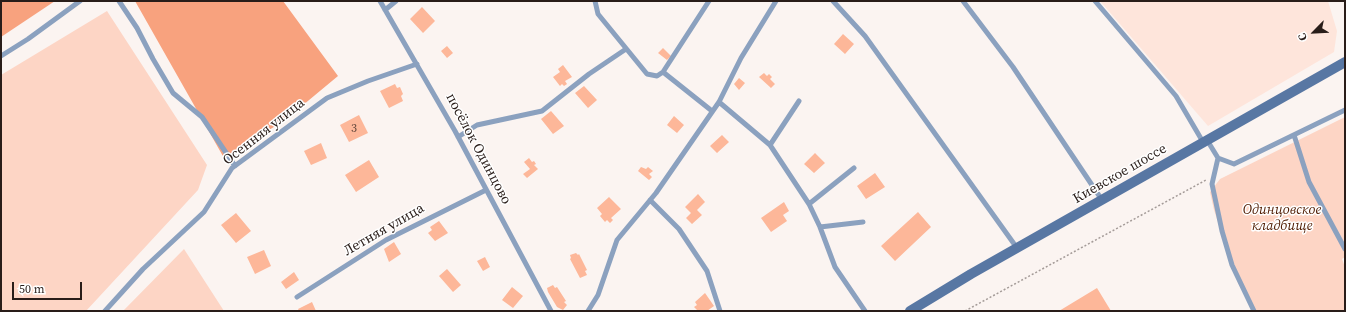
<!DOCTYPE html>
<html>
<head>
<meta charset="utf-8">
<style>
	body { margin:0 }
	#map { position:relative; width:1346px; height:312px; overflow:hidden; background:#fbf4f1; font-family:"Source Serif 4",serif }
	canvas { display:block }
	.frame { position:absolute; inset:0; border:2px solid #291d19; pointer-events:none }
	.north { position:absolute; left:1294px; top:12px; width:40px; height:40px; -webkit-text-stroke:3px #fff; paint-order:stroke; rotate:246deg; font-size:11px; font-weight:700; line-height:16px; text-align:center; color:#291d19 }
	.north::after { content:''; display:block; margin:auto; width:14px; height:18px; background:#291d19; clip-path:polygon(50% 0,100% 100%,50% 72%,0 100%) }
	.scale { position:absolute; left:12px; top:282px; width:70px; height:18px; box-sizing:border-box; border:2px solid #291d19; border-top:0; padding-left:5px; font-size:12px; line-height:14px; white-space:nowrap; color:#291d19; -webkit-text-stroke:3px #fff; paint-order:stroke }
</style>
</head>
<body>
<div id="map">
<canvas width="1346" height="312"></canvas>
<div class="frame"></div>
<div class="north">С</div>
<div class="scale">50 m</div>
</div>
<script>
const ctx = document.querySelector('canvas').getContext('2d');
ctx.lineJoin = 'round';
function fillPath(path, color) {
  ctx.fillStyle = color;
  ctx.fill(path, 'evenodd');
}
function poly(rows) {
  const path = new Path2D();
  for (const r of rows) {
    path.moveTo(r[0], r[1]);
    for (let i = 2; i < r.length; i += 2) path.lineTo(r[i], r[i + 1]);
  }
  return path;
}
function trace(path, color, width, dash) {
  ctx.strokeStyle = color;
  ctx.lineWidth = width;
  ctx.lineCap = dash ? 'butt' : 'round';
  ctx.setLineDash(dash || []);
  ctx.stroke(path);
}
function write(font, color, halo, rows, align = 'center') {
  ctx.font = font + ' "Source Serif 4",serif';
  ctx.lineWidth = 3;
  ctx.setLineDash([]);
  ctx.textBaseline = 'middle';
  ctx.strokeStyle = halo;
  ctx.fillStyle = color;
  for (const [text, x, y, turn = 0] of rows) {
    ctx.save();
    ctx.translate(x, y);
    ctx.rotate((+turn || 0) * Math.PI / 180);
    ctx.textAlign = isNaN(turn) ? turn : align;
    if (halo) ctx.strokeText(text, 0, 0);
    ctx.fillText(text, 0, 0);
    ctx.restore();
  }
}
fillPath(poly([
	[1100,1,1328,1,1337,31,1334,52,1208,126]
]), '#fee5db');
fillPath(poly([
	[107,11,207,165,198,190,86,311,1,311,1,75],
	[1345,117,1345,257,1342,259,1345,267,1345,311,1255,311,1238,283,1214,210,1210,192,1220,179],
	[184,249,224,311,123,311]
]), '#fdd5c5');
fillPath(poly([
	[1,1,55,1,1,37],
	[135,1,283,1,338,76,285,120,224,158]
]), '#f8a27e');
fillPath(poly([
	[422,7,435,21,423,33,410,19],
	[843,34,854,44,845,54,834,44],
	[447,46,453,53,447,58,441,51],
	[663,48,671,56,667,60,658,53],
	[563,65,572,77,565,81,567,84,564,86,562,84,560,86,553,77,560,72,558,69],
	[764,73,767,76,769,74,772,77,770,79,775,84,771,88,759,77],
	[739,78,745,83,739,90,734,84],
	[395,84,397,88,400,87,403,94,401,96,403,101,389,108,380,91],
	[584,86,597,100,588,108,575,93],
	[551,111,564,126,553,134,541,119],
	[359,115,368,133,349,142,340,125],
	[674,116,684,125,677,133,667,125],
	[722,135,729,142,717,153,710,146],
	[321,143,327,158,311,165,304,151],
	[815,153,825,163,814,173,804,164],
	[529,158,532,162,534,161,536,164,534,165,538,169,527,178,523,174,530,169,524,162],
	[369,160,379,177,356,192,345,175],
	[641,167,646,169,648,167,653,171,649,174,652,177,649,180,638,171],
	[875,173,885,187,866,199,857,186],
	[698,194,705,202,697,210,702,215,692,224,686,218,691,213,685,207],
	[609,197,621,209,611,218,613,220,610,223,607,220,605,222,600,216,602,214,597,208],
	[784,202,789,211,783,215,787,221,771,232,761,218],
	[918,212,931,227,895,261,881,246],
	[236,213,251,231,236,243,221,225],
	[439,221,448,233,435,241,428,233,432,230,430,227],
	[394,242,401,254,389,262,384,249],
	[264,250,271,266,255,274,247,257],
	[576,253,578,255,579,254,587,270,585,271,587,275,580,278,570,259,571,258,570,255],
	[485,257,490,267,483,271,477,261],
	[447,269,461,285,453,292,439,276],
	[294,272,299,280,286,289,281,282],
	[553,285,555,288,557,287,566,301,564,302,567,305,563,310,557,307,548,292,547,288],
	[512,287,523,296,513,308,502,300],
	[1097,288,1111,311,1059,311],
	[705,293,714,306,707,311,698,311,694,307,697,305,695,302],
	[312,302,316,311,299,311,298,309]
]), '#fdb799');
trace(poly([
	[965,311,1206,180]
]), '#a49b98', 1.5, [2, 2]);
trace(poly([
	[119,1,137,28,153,59,173,93,202,117,235,166],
	[380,1,455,131,551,311],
	[595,1,598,14,647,74,657,76,663,72,709,1],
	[833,1,865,36,1017,248],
	[963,1,1013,67,1102,200],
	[1095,1,1176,96,1203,142],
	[385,10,396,1],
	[1,56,28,39,80,1],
	[663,72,712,111],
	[719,102,770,145,809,204,820,227,835,267,865,311],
	[1294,135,1309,182,1345,249],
	[458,137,477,125,542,111,589,74,626,49],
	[1207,140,1218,158,1234,164,1345,110],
	[770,145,799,101],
	[1218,158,1212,184,1222,231,1232,265,1254,311],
	[650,200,679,229,707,271,720,311],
	[809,204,854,168],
	[820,227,863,222],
	[297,297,386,240,486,190],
	[105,311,143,269,204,212,232,168,327,98,368,81,417,64],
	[588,311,598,295,617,240,656,193,719,102,741,58,776,1]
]), '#8ba1bf', 5);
trace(poly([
	[910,311,971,274,1345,62]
]), '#5877a3', 10);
write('12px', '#5e4439', null, [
	["3",354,129]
]);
write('14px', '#291d19', '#fff', [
	["Осенняя улица",264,132,-38],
	["посёлок Одинцово",478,149,62],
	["Киевское шоссе",1120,174,-30],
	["Летняя улица",384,230,-30]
]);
write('italic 14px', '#4f1b01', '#fff', [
	["Одинцовское",1282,210],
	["кладбище",1282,226]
]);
</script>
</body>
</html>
